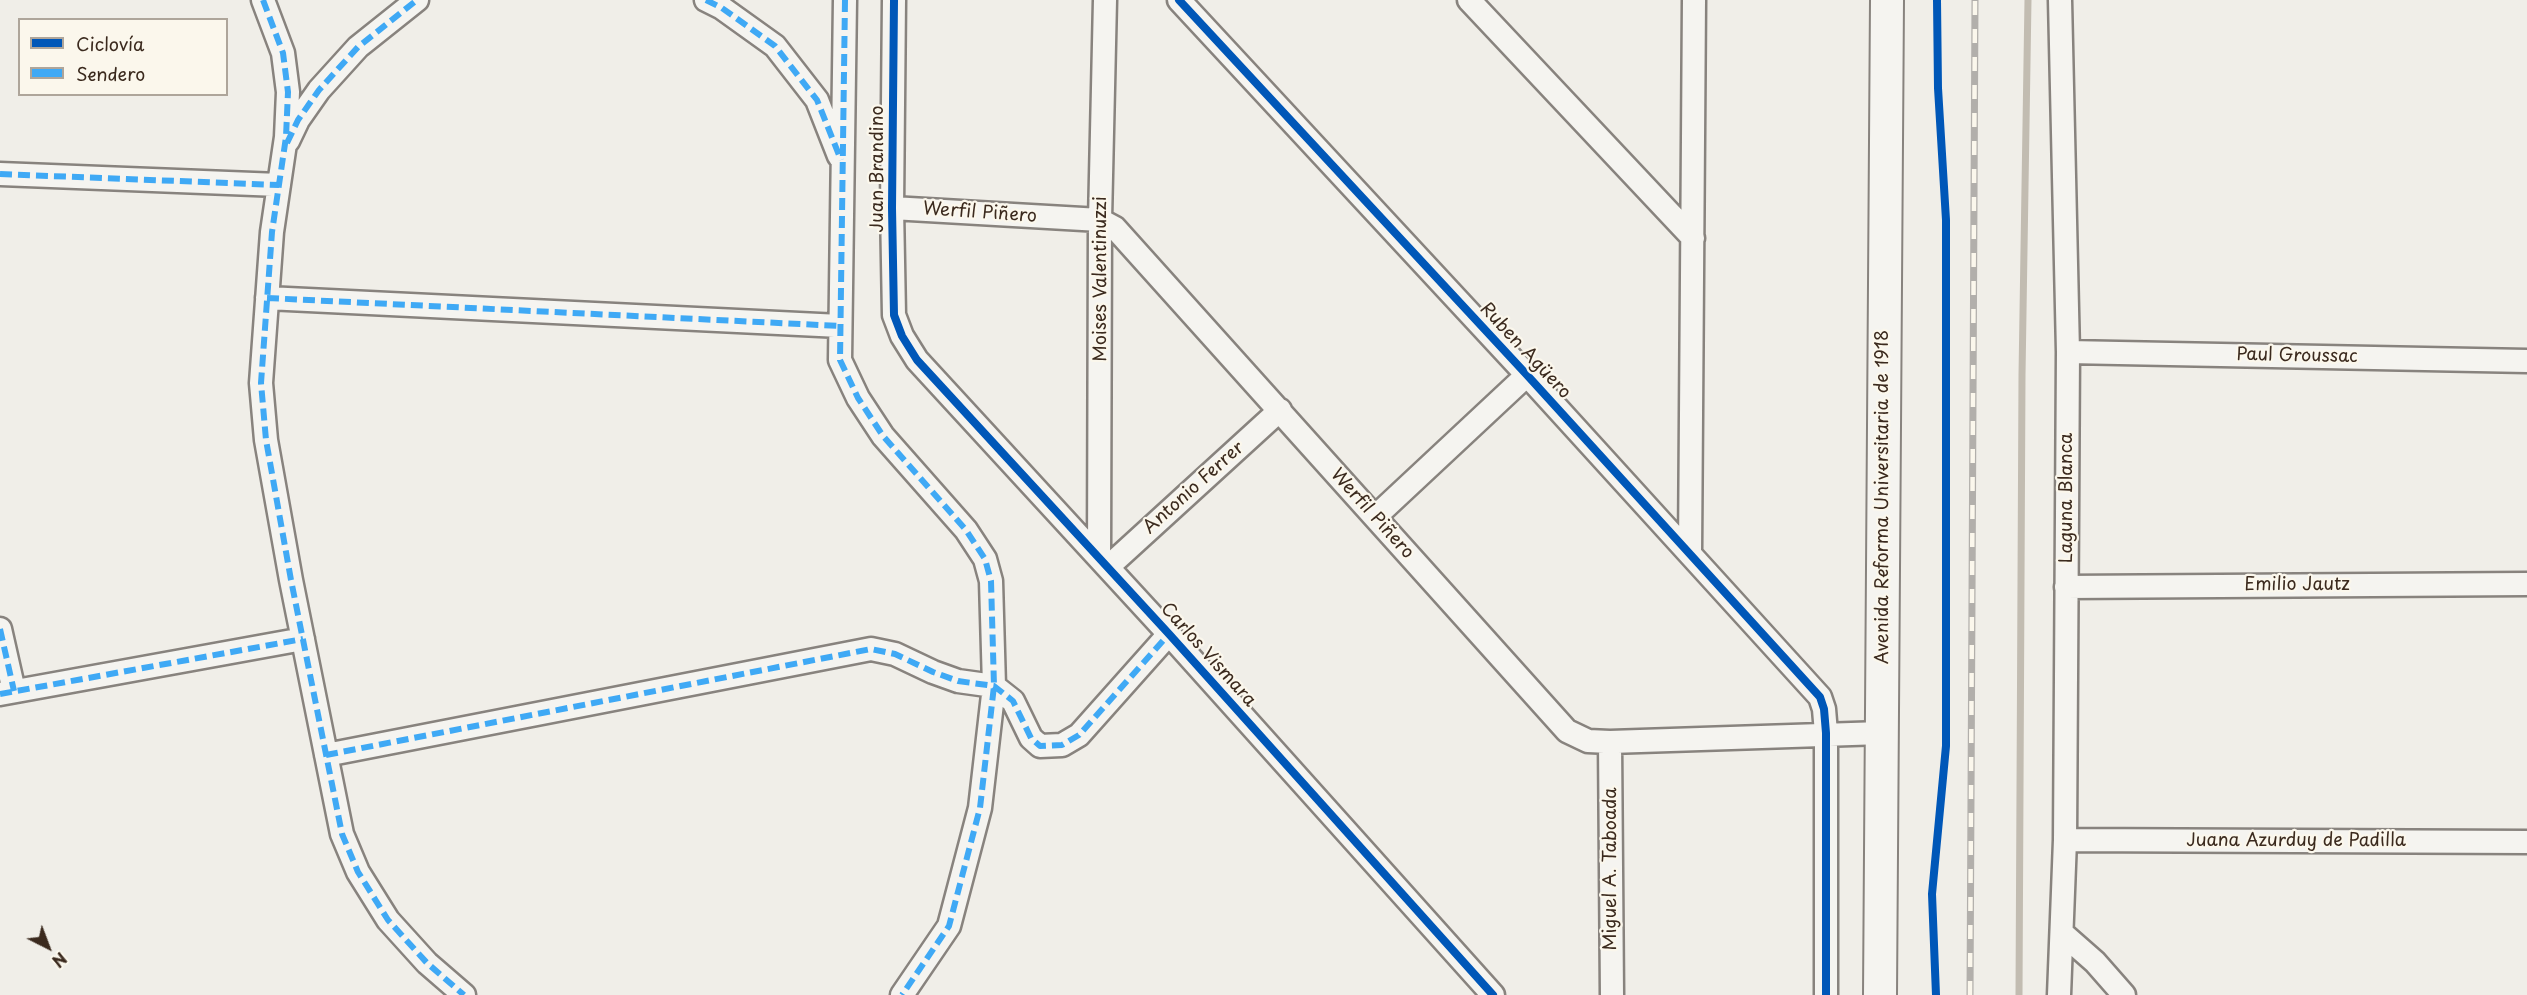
<!DOCTYPE html>
<html>
<head>
<meta charset="utf-8">
<style>
	body { margin:0 }
	#map { position:relative; width:2527px; height:995px; overflow:hidden; background:#f0eee8; font-family:"Playpen Sans",sans-serif }
	canvas { display:block }
	.legend { position:absolute; left:18px; top:18px; width:210px; height:78px; box-sizing:border-box; background:#fbf7ec; border:2px solid #aea59a; margin:0; padding:8px 10px; list-style:none; font-size:18px; color:#3b2a1e }
	.legend li { display:flex; align-items:center; gap:12px; height:30px }
	.legend b { width:30px; border:2px solid #aea59a }
	.north { position:absolute; left:18px; top:917px; width:60px; height:60px; -webkit-text-stroke:4px #fbf7ec; paint-order:stroke; rotate:138deg; font-size:16px; font-weight:700; line-height:24px; text-align:center; color:#3b2a1e }
	.north::after { content:''; display:block; margin:auto; width:21px; height:27px; background:#3b2a1e; clip-path:polygon(50% 0,100% 100%,50% 72%,0 100%) }
</style>
</head>
<body>
<div id="map">
<canvas width="2527" height="995"></canvas>
<ul class="legend">
<li><b style="height:8px;background:#0057b8"></b>Ciclovía</li>
<li><b style="height:8px;background:#3fa9f5"></b>Sendero</li>
</ul>
<div class="north">N</div>
</div>
<script>
const ctx = document.querySelector('canvas').getContext('2d');
ctx.lineJoin = 'round';
function poly(rows) {
  const path = new Path2D();
  for (const r of rows) {
    path.moveTo(r[0], r[1]);
    for (let i = 2; i < r.length; i += 2) path.lineTo(r[i], r[i + 1]);
  }
  return path;
}
function trace(path, color, width, dash) {
  ctx.strokeStyle = color;
  ctx.lineWidth = width;
  ctx.lineCap = dash ? 'butt' : 'round';
  ctx.setLineDash(dash || []);
  ctx.stroke(path);
}
function write(font, color, halo, rows, align = 'center') {
  ctx.font = font + ' "Playpen Sans",sans-serif';
  ctx.lineWidth = 4.5;
  ctx.setLineDash([]);
  ctx.textBaseline = 'middle';
  ctx.strokeStyle = halo;
  ctx.fillStyle = color;
  for (const [text, x, y, turn = 0] of rows) {
    ctx.save();
    ctx.translate(x, y);
    ctx.rotate((+turn || 0) * Math.PI / 180);
    ctx.textAlign = isNaN(turn) ? turn : align;
    if (halo) ctx.strokeText(text, 0, 0);
    ctx.fillText(text, 0, 0);
    ctx.restore();
  }
}
trace(poly([
	[2019,995,2022,375,2028,0]
]), '#c2bcb1', 7);
const street = poly([
	[263,0,283,53,288,92,286,137,272,232,261,383,266,440,291,580,342,834,358,872,388,920,427,963,464,995],
	[706,0,722,8,775,46,817,100,839,156],
	[845,0,840,360,858,398,883,436,966,530,985,559,991,581,994,686,980,808,949,926,902,995],
	[894,0,892,208,894,315,902,336,917,360,1169,634,1493,995],
	[1179,0,1527,375,1820,697,1824,709,1826,733,1826,995],
	[1469,0,1693,238],
	[288,141,298,120,319,90,358,47,417,0],
	[0,174,279,185],
	[892,208,1100,220,1115,228,1567,731,1588,741,1610,742,1882,733],
	[267,298,840,326],
	[2068,352,2527,361],
	[1375,517,1527,375],
	[1690,554,1694,0],
	[1099,558,1100,220,1105,0],
	[1108,567,1280,410],
	[2066,587,2527,584],
	[0,629,14,691],
	[0,694,303,639],
	[1610,742,1612,995],
	[326,755,871,649,895,654,933,672,958,681,994,686,1013,701,1031,738,1040,746,1062,745,1079,735,1169,634],
	[2065,840,2527,842],
	[2062,933,2095,962,2124,995],
	[2059,995,2065,840,2068,352,2060,0]
]);
const secondary = poly([
	[1880,995,1887,0]
]);
trace(street, '#88837e', 27);
trace(secondary, '#88837e', 36);
trace(street, '#f5f4f0', 22);
trace(secondary, '#f5f4f0', 32);
const rail = poly([
	[1970,995,1975,0]
]);
trace(rail, '#b2afab', 7);
trace(rail, '#fbf7ec', 4.5, [14]);
trace(poly([
	[263,0,283,53,288,92,286,137,272,232,261,383,266,440,291,580,342,834,358,872,388,920,427,963,464,995],
	[706,0,722,8,775,46,817,100,841,160],
	[845,0,840,360,858,398,883,436,966,530,985,559,991,581,994,686,980,808,949,926,902,995],
	[287,143,298,120,319,90,358,47,417,0],
	[0,174,279,185],
	[267,298,840,326],
	[0,629,14,691],
	[0,694,303,639],
	[326,755,871,649,895,654,933,672,958,681,994,686,1013,701,1031,738,1040,746,1062,745,1079,735,1169,634]
]), '#3fa9f5', 6, [12, 6]);
trace(poly([
	[894,0,892,208,894,315,902,336,917,360,1169,634,1493,995],
	[1179,0,1527,375,1820,697,1824,709,1826,733,1826,995],
	[1936,995,1932,894,1946,746,1946,220,1938,88,1937,0]
]), '#0057b8', 8);
write('18px', '#3b2a1e', '#fbf7ec', [
	["Juan Brandino",878,169,-90],
	["Werfil Piñero",980,213,4],
	["Moises Valentinuzzi",1101,279,-90],
	["Ruben Agüero",1525,351,47],
	["Paul Groussac",2297,356,1],
	["Antonio Ferrer",1194,488,-42],
	["Avenida Reforma Universitaria de 1918",1883,497,-90],
	["Laguna Blanca",2067,498,-90],
	["Werfil Piñero",1372,514,48],
	["Emilio Jautz",2297,585],
	["Carlos Vismara",1208,655,48],
	["Juana Azurduy de Padilla",2296,841],
	["Miguel A. Taboada",1611,869,-90]
]);
</script>
</body>
</html>
